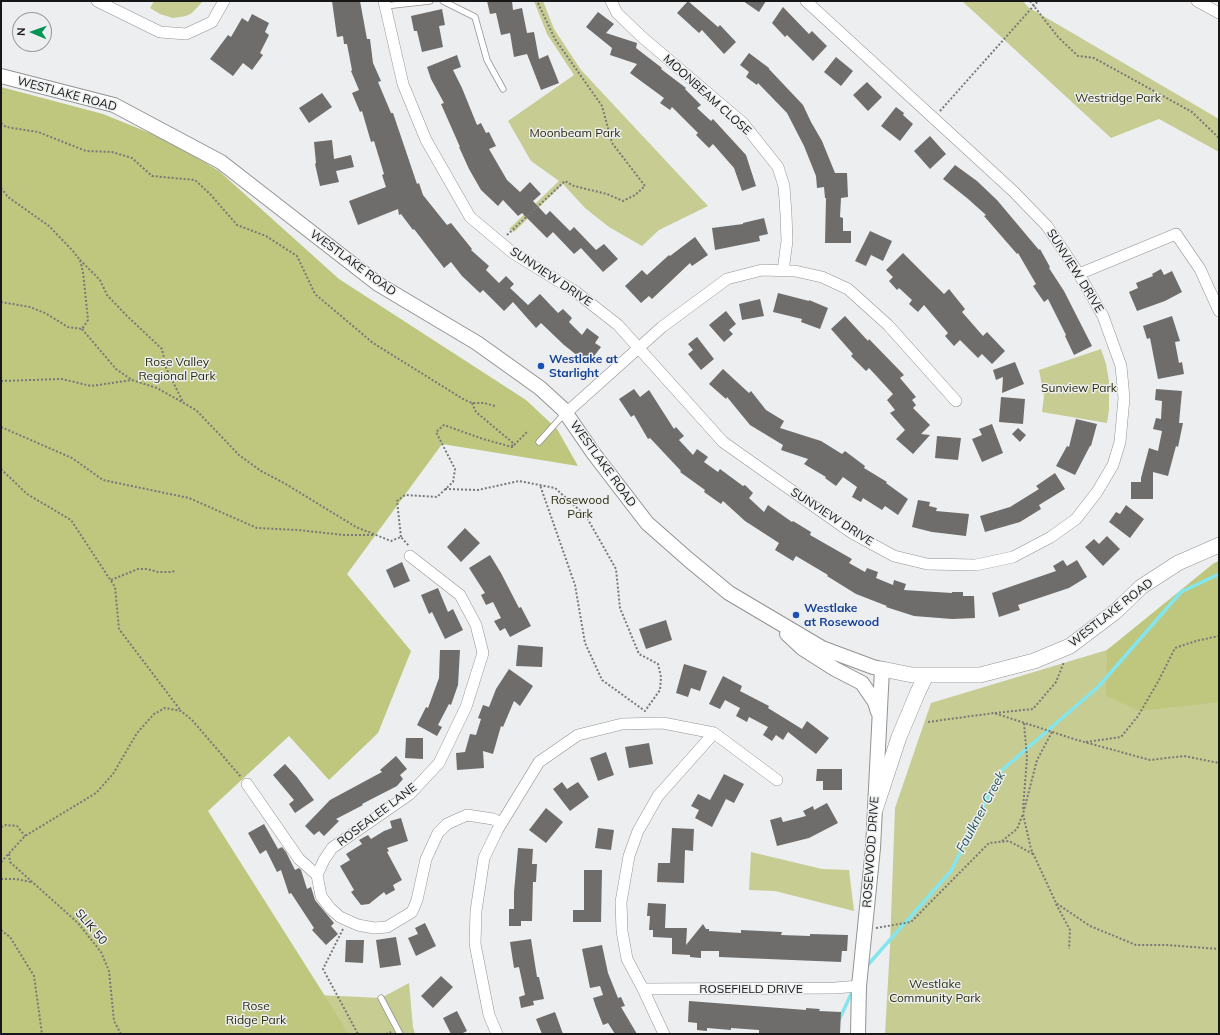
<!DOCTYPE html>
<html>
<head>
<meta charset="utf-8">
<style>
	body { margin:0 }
	#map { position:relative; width:1220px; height:1035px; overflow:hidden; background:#edeeef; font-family:Mulish,sans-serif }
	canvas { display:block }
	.frame { position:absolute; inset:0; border:2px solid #171717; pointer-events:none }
	.north { position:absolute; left:12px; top:12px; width:40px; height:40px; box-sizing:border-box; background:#edeeef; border:1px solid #979899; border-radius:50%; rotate:272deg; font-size:11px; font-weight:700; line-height:16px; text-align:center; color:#171717 }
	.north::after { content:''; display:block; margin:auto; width:14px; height:18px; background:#009658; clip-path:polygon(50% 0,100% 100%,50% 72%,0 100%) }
</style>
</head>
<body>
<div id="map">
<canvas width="1220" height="1035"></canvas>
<div class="frame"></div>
<div class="north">N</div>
</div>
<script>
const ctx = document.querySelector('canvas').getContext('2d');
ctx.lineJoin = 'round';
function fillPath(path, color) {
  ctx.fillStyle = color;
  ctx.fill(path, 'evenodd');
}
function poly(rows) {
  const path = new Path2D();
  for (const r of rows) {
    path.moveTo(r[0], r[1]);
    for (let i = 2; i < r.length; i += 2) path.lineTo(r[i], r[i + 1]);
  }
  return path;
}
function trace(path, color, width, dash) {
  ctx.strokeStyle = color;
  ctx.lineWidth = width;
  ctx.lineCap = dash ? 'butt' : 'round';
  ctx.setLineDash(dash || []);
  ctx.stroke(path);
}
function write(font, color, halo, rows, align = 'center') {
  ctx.font = font + ' Mulish,sans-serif';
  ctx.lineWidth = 3;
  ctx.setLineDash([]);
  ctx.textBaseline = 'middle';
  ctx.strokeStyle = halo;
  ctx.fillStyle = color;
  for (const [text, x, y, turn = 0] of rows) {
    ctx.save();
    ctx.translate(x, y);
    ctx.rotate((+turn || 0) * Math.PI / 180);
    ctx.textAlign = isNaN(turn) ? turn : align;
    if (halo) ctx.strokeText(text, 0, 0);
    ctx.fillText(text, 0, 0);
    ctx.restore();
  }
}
fillPath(poly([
	[154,1,203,1,192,13,186,16,173,18,160,14,150,8],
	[534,1,543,1,554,29,581,70,708,206,659,230,642,246,609,227,585,208,563,184,514,232,509,229,559,181,531,161,508,121,574,75,547,34],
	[962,1,1023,1,1028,7,1219,119,1219,152,1159,119,1111,138],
	[1101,349,1106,364,1109,381,1109,410,1107,423,1042,412,1044,396,1039,370],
	[1219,569,1219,1034,885,1034,890,946,895,808,931,703,1107,650],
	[751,852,822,869,849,870,854,911,775,891,749,890],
	[409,983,413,1027,415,1034,232,1034,234,991,381,998]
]), '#c7cc92');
fillPath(poly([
	[1,87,103,114,167,140,219,171,339,279,526,400,557,429,578,466,442,444,347,574,411,651,378,733,329,780,289,736,208,811,342,1023,347,1034,1,1034],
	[1219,561,1219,702,1140,711,1106,696,1107,650,1214,563]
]), '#bfc67e');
trace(poly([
	[866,967,951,871,1001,771,1098,687,1181,592,1219,574],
	[839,1020,853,990]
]), '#83e6ee', 3.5);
fillPath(poly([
	[332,1,360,1,367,39,370,39,373,63,381,81,378,82,391,113,393,113,417,184,419,183,423,195,447,225,451,223,472,249,471,250,489,266,486,270,499,283,506,276,514,284,510,288,528,305,540,294,558,313,563,309,572,318,569,322,582,335,587,328,599,337,595,343,601,347,588,364,564,345,541,323,536,328,513,302,504,311,483,290,480,293,462,276,451,262,444,268,414,229,413,230,401,214,399,215,398,209,358,225,349,201,386,187,382,175,384,174,374,141,371,142,362,111,360,112,352,93,359,90,351,71,352,70,347,44,344,44,343,36,337,37],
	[487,1,512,1,513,10,522,8,527,33,534,32,539,59,548,55,559,83,541,90,527,54,514,57,510,33,501,35,496,13,490,14],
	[688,1,718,27,720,25,736,42,724,54,702,30,699,33,677,13],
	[743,1,766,1,759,12],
	[783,7,809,34,812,31,827,46,813,61,787,35,785,37,772,23],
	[442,9,445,25,439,26,443,47,422,52,417,31,414,31,411,16],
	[598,12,614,24,606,33,637,43,636,48,662,68,661,69,686,88,685,89,701,105,697,108,711,121,713,119,746,155,756,186,742,191,734,168,713,144,709,148,696,135,698,133,672,107,670,110,660,103,664,98,630,73,637,64,610,55,612,48,586,27],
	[252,14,269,23,265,32,269,35,260,53,263,55,252,70,243,63,233,76,210,59,228,35,231,37,242,18,248,22],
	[749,53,769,68,769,69,803,105,811,122,822,141,835,173,847,173,848,197,841,198,840,217,843,218,843,231,851,231,851,243,825,243,826,198,825,198,824,187,817,188,816,176,804,146,787,113,758,83,757,85,746,77,749,72,740,65],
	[457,55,461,67,453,70,462,88,477,125,481,123,486,133,489,132,496,146,489,149,507,180,520,192,530,182,541,194,533,201,546,215,550,211,570,231,574,227,596,250,604,244,618,259,603,272,581,248,574,254,553,232,547,238,522,213,518,216,503,200,498,206,481,190,469,169,459,147,460,147,441,104,444,103,431,79,427,67],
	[836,57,853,71,841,86,824,72],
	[867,82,882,97,868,111,853,95],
	[322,93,332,107,309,123,299,108],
	[896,107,904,113,903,115,913,124,900,141,881,126],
	[930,136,946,154,930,169,914,151],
	[332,140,334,159,351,155,354,167,336,171,339,182,320,186,315,164,316,163,314,142],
	[955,165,977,181,997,200,1039,250,1040,249,1050,267,1049,268,1064,291,1092,346,1074,355,1065,336,1066,335,1048,299,1044,302,1033,286,1036,284,1018,253,1017,254,984,216,986,215,967,198,943,179],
	[764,218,768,234,759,236,760,241,715,250,712,228,743,224,743,223],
	[870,231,892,241,883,261,871,255,866,266,855,261],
	[695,237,708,255,692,266,690,263,652,299,649,296,641,303,625,286,642,270,647,275,669,255,670,256],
	[903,253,944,294,949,289,965,309,962,312,983,336,987,332,1005,351,992,364,982,354,978,358,960,340,954,346,945,336,948,333,924,305,918,312,909,304,912,300,899,288,897,290,889,281,893,277,886,270],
	[1161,269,1164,275,1172,271,1182,292,1165,301,1137,311,1129,292,1138,288,1136,283,1153,276,1152,274],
	[778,293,809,301,809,300,828,308,820,329,801,322,802,319,773,312],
	[760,299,764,316,742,320,739,304],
	[726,311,736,324,729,330,733,334,724,342,709,325],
	[845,316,868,341,869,339,904,375,900,378,916,397,912,400,916,405,913,408,930,425,921,434,930,435,913,454,896,439,905,430,890,413,895,410,887,400,893,394,869,368,866,371,851,356,853,354,831,329],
	[1172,316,1180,341,1175,342,1179,363,1182,362,1184,374,1158,379,1150,338,1147,339,1143,326],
	[697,337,714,359,701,370,688,354,693,350,688,344],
	[1015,362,1024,384,1002,393,1003,377,996,380,993,370],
	[723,369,749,393,751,391,766,410,784,421,780,428,821,441,842,454,845,451,865,466,864,468,887,482,886,483,908,499,898,515,885,506,882,510,863,498,861,502,852,497,857,487,843,477,836,486,825,478,826,477,804,464,808,459,781,450,783,445,750,425,727,397,726,399,709,384],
	[634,389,640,397,649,390,674,429,676,427,684,436,679,440,693,455,697,449,708,457,704,462,718,472,720,469,743,486,745,485,753,493,749,498,764,512,768,505,792,522,793,521,811,532,810,535,852,559,849,563,865,572,867,568,878,572,876,578,893,585,894,580,906,584,904,590,952,593,952,592,963,592,963,596,974,596,975,618,952,619,914,616,886,607,887,606,856,594,827,576,828,575,796,556,793,561,775,550,779,543,745,521,723,501,721,504,704,492,705,490,680,472,681,471,650,438,648,439,634,415,631,417,619,399],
	[1156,389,1182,391,1179,423,1183,423,1178,447,1176,446,1168,476,1153,472,1153,499,1131,499,1131,482,1141,482,1141,478,1149,448,1158,451,1162,431,1153,429,1156,418,1161,419,1162,401,1155,400],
	[1001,397,1025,399,1023,424,999,422],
	[1076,419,1097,424,1091,446,1090,446,1075,475,1056,466,1067,446,1069,447],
	[992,424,1003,453,982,462,972,439,982,435,979,429],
	[1018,428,1026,435,1020,442,1012,434],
	[937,436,961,438,958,460,935,458],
	[1055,473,1065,489,1039,505,1041,509,1020,522,985,532,980,516,1010,507,1039,489,1036,486],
	[918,500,930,502,929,506,937,508,936,511,969,514,966,536,932,532,912,527],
	[1126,505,1144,519,1130,538,1109,522,1116,512,1120,514],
	[465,528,480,543,461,562,447,547],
	[1107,536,1120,549,1103,566,1085,547,1094,539,1099,544],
	[490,555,501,573,519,608,521,607,531,626,510,637,505,628,500,631,494,621,501,618,493,602,486,605,481,595,485,593,469,568],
	[1063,560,1067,566,1077,560,1087,577,1069,588,1018,605,1020,610,999,617,992,593,1056,571,1053,566],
	[402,562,410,581,394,588,386,570],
	[438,588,448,612,453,609,463,630,445,639,432,612,429,614,421,595],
	[666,620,672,640,646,649,639,629],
	[518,645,543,647,542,667,516,666],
	[440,650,460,650,458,685,451,705,449,704,438,725,442,727,437,736,417,725,426,707,428,708,439,678],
	[684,664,707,671,700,691,691,688,688,697,676,693],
	[509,669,533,686,520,706,514,701,503,727,501,726,493,754,483,751,484,768,457,770,456,753,465,752,470,734,476,735,481,719,478,718,483,705,489,707,496,689],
	[723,676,742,686,740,691,769,706,768,708,802,729,807,721,829,738,816,754,788,732,783,740,776,735,772,741,763,735,768,727,749,717,747,722,736,716,740,708,725,700,720,709,709,704],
	[406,738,423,738,423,759,405,758],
	[649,743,653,764,629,768,625,747],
	[606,752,614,775,598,781,590,758],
	[396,756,407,769,400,775,403,779,397,786,362,804,363,805,336,819,339,821,324,836,319,831,314,835,305,826,330,800,382,772,380,770],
	[285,764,297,777,314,800,295,813,289,804,294,800,273,775],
	[817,769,842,769,842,790,823,790,823,781,816,781],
	[724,774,744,784,734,803,726,799,712,827,695,818,699,810,691,806,698,794,710,800],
	[562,782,567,789,578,782,589,797,570,811,553,789],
	[827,803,838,823,809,838,777,846,770,820,781,817,783,822,806,816,803,811,813,806,814,810],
	[546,808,563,822,546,843,529,830],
	[401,818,408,841,387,848,389,851,387,852,402,880,393,885,395,890,386,895,384,892,369,904,361,905,351,892,354,890,340,866,350,860,346,854,362,844,359,840,368,835,371,839,384,831,392,828,390,821],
	[264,824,278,849,282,847,286,852,295,870,299,868,301,870,307,889,311,887,315,900,334,923,331,926,338,934,326,945,312,930,314,928,291,893,289,894,281,870,277,872,266,850,260,854,248,833],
	[598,828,614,830,611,850,595,848],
	[672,828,694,829,693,851,685,850,684,883,657,882,658,863,670,863],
	[518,848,533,849,532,864,537,864,536,882,533,882,532,921,521,921,521,926,509,926,509,909,514,909,514,892],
	[584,870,602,870,601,922,573,922,573,910,584,910],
	[648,903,666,904,665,928,687,928,686,945,703,924,706,929,709,929,709,931,741,933,741,930,782,932,781,935,810,936,810,934,848,935,847,951,842,951,841,962,719,957,719,951,701,951,701,958,690,957,690,955,672,954,672,938,653,937,653,930,649,930,650,916,647,916],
	[425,923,436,946,416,956,408,938,418,934,415,928],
	[396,937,401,965,380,968,376,940],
	[531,939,537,977,539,977,544,999,533,1001,534,1005,521,1008,519,997,525,995,519,967,514,968,510,942],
	[346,940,364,940,363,963,345,962],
	[602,945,608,973,618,998,621,997,625,1006,621,1007,637,1034,615,1034,608,1023,603,1025,596,1007,593,998,603,995,600,986,590,988,582,949],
	[441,976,453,987,433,1008,421,996],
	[689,1001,806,1010,806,1008,820,1009,819,1011,841,1012,840,1034,759,1034,759,1030,731,1028,731,1030,707,1028,707,1031,697,1030,697,1023,688,1022],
	[457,1011,467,1031,461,1034,451,1034,443,1018],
	[555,1012,563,1034,542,1034,536,1019]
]), '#6e6d6c');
const service = poly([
	[443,1,475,17,487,60,503,89],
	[385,6,430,1],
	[539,442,565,413],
	[381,998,400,1034]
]);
const minor = poly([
	[97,1,160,32,186,34,212,22,224,1],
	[384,1,403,84,426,140,470,217,513,253,576,292,618,325,723,442,852,533,894,556,927,564,976,565,1013,557,1051,537,1076,519,1097,492,1113,465,1120,442,1124,398,1121,366,1103,316,1079,274,1047,226,1013,191,806,1],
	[611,1,617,13,642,37,743,123,778,167,784,186,786,214,787,241,783,271],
	[1197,1,1219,13],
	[1079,274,1176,234,1200,269,1219,311],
	[566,413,662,327,727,279,762,270,795,271,822,277,848,289,888,325,956,401],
	[410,556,460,595,476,625,483,653,466,707,439,763,410,794,332,848,324,860,317,875,321,896,330,908,340,917,358,925,374,928,387,927,412,912,417,900,426,859,438,833,447,824,467,815,493,819,501,823],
	[247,784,299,859,317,875],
	[643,989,835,988,859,986],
	[497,1034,489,1015,475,944,476,911,484,858,498,829,539,762,578,735,622,724,663,723,714,733,777,780],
	[664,1034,643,989,627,959,622,931,621,902,629,856,638,831,658,796,714,733]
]);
const tertiary = poly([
	[1,76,114,105,221,162,378,284,477,343,540,388,563,409,594,454,647,523,689,560,729,593,822,648,873,667,882,669,873,848,859,986,858,1034],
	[787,634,802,648,835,669,862,683,875,702,878,712]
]);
const secondary = poly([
	[882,669,912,675,980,675,1034,661,1070,646,1115,612,1141,587,1178,563,1219,545],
	[875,810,899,737,918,692,926,675]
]);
trace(service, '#939394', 7);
trace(minor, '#939394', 12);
trace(tertiary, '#939394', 16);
trace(secondary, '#939394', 16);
trace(poly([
	[1030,1,1058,37,1078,56,1094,58,1192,112,1219,138],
	[940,111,1038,1],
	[1,123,6,127,38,132,86,151,112,152,132,158,152,176,195,180,211,195,237,225,266,236,297,256,315,294,373,343,463,399,472,403,484,403,495,406],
	[1,188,8,197,49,226,72,250,80,260,83,272,88,320,82,329,68,327,45,313,30,307,1,302],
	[507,235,565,181,574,186,607,194,623,201,635,195,645,186,612,143,602,106,555,39,537,1],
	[80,260,100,280,107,295,127,316,162,349,166,368,183,402],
	[82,329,116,369,132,380,157,388,196,410,239,455,261,471,284,483,356,527,391,541,401,537,409,546],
	[1,381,62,379,91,386,132,380],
	[472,403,476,412,513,443,512,447],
	[1,427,72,458,103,480,189,498,257,528,298,530,344,535,375,535],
	[1,469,27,494,71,520,115,587,119,629,181,711],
	[445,489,478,490,519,481,555,488,586,516,616,569,620,608,639,654,658,664,661,677,660,690,645,711,602,680,585,643,575,585,540,485],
	[401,537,397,501,405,495,437,497,453,482,455,469,436,432,444,425,483,439,512,447,527,432],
	[111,580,138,569,147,569,158,572,172,572,176,570],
	[995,713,1033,709,1056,682,1064,662],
	[928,722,994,713,1077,740,1150,760,1184,756,1219,763],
	[1052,732,1037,760,1023,814,1031,849,1056,903,1090,926,1136,945,1167,945,1219,949],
	[1086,742,1121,737,1138,716,1159,680,1175,648,1196,641,1219,636],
	[1023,809,1027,758,1024,723],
	[1,827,6,825,17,826,25,836],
	[1002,841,1017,829,1023,814],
	[9,854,10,862,78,923,101,952,109,971,114,1021,121,1034],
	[1,862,25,836,96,793,113,774,137,733,154,714,165,708,181,711,192,720,241,777],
	[1,879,16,879,31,882],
	[1056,904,1070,930,1069,949],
	[876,928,911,922,989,843,1009,841,1033,854],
	[343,929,323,969,358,1034],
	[1,930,10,937,34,976,42,1034],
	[386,1034,391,1032]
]), '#787979', 2, [2, 2]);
trace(service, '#fff', 5.5);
trace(minor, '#fff', 11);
trace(tertiary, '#fff', 14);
trace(secondary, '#fff', 15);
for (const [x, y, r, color] of [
	[541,366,4,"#1a4fb4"],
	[796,615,4,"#1a4fb4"]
]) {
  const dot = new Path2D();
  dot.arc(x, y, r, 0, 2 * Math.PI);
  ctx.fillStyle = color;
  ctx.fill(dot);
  trace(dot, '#edeeef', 1.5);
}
write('12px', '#171717', '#edeeef', [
	["WESTLAKE ROAD",67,94,15],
	["MOONBEAM CLOSE",707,95,42],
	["WESTLAKE ROAD",353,263,36],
	["SUNVIEW DRIVE",1075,271,58],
	["SUNVIEW DRIVE",551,277,34],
	["WESTLAKE ROAD",603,464,54],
	["SUNVIEW DRIVE",832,517,33],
	["WESTLAKE ROAD",1111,613,-38],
	["ROSEALEE LANE",377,815,-37],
	["ROSEWOOD DRIVE",871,852,-86],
	["SLIK 50",91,927,50],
	["ROSEFIELD DRIVE",751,989]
]);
write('12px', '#2a2c0d', '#edeeef', [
	["Westridge Park",1118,98],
	["Moonbeam Park",575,133],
	["Rose Valley",177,362],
	["Regional Park",177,376],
	["Sunview Park",1079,388],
	["Rosewood",580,500],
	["Park",580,514],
	["Westlake",935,984],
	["Community Park",935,998],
	["Rose",256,1006],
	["Ridge Park",256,1020]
]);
write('bold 12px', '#164399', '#edeeef', [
	["Westlake at",549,359],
	["Starlight",549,373],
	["Westlake",804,608],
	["at Rosewood",804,622]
], 'left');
write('italic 13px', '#265356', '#edeeef', [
	["Faulkner Creek",981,812,-62]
]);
</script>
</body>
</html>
